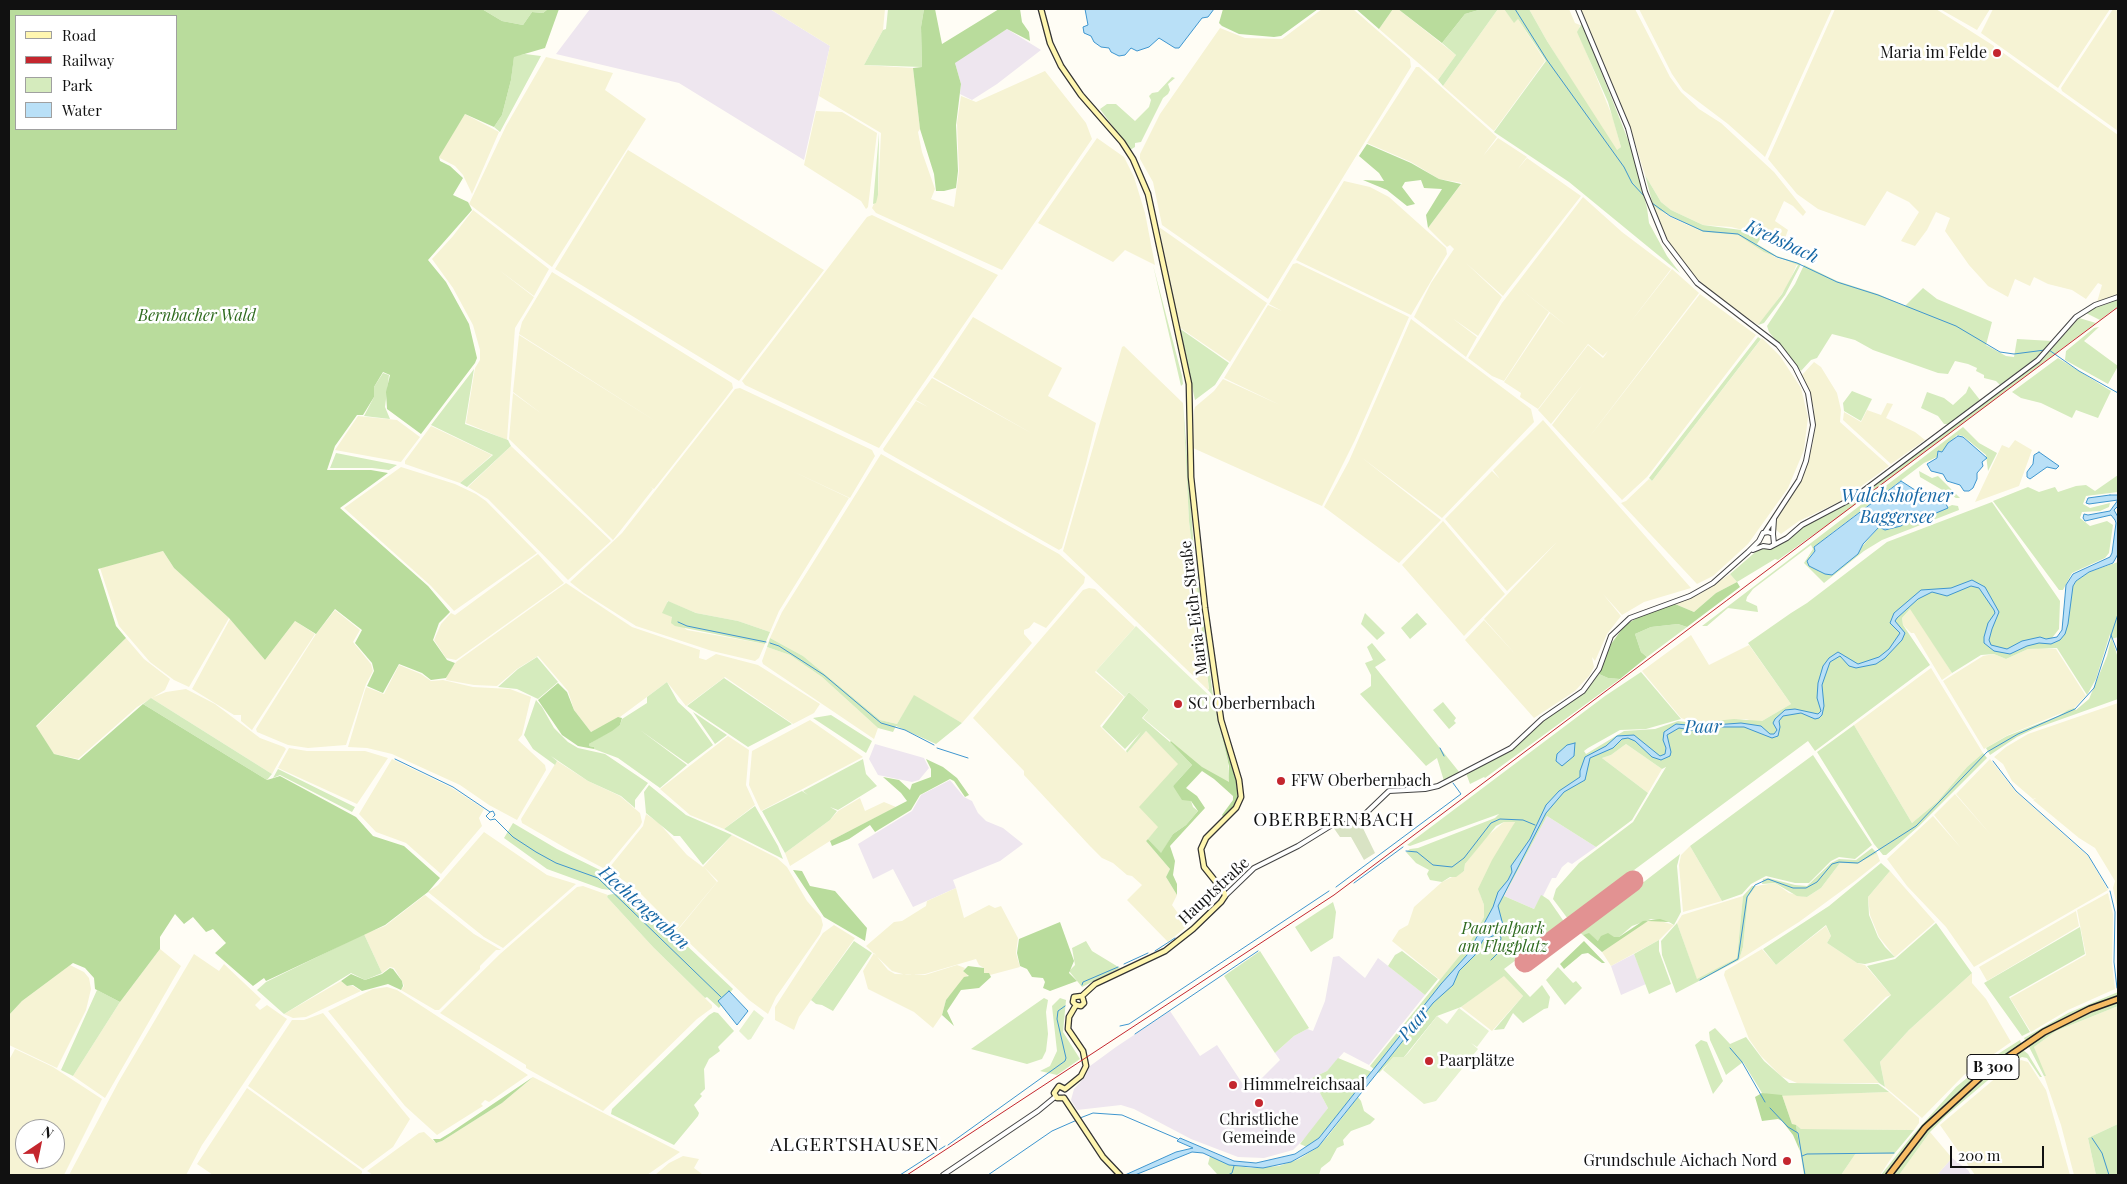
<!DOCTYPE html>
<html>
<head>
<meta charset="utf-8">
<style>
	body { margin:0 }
	#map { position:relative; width:2127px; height:1184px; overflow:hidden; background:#fffdf5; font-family:"Playfair Display",serif }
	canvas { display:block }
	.frame { position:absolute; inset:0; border:10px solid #111; pointer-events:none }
	.legend { position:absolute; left:15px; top:15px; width:162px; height:115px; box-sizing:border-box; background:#fff; border:1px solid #a0a0a0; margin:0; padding:6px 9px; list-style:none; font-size:15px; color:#111 }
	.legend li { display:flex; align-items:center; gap:10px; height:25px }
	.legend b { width:25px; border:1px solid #a0a0a0 }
	.north { position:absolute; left:15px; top:1119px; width:50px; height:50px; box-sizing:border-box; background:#fff; border:1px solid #a0a0a0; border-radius:50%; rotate:34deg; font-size:14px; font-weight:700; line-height:20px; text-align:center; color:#111 }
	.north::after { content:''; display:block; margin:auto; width:18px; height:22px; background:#c4262e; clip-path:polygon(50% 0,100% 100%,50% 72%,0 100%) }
	.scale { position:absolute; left:1950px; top:1146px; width:94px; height:22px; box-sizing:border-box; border:2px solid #111; border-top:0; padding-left:6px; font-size:15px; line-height:18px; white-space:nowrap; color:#111; -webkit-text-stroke:4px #fff; paint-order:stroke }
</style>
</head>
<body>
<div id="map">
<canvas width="2127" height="1184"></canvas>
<div class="frame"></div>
<ul class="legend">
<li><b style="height:6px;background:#fff6b0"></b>Road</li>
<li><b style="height:6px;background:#c4262e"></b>Railway</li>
<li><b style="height:14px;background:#d5ebbd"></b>Park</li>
<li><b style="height:14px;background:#b9e0f7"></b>Water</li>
</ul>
<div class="north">N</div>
<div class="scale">200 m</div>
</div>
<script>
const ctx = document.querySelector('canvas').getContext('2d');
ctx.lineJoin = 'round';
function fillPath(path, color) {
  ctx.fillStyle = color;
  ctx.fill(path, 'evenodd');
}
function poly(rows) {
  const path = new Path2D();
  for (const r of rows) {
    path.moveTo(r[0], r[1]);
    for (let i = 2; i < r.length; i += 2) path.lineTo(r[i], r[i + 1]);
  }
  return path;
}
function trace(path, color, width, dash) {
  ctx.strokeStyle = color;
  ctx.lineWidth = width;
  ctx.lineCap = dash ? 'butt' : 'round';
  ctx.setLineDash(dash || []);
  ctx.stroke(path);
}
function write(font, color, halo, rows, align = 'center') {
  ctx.font = font + ' "Playfair Display",serif';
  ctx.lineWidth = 5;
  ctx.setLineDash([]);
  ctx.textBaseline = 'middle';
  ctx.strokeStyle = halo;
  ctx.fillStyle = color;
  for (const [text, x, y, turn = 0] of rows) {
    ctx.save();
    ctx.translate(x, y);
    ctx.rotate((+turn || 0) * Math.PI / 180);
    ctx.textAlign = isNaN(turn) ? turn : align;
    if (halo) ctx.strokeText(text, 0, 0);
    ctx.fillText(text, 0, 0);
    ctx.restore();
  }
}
fillPath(poly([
	[590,9,770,9,830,46,804,160,679,83,556,54],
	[1007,29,1041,50,997,84,972,100,960,94,961,84,955,63,956,61],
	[875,744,924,758,929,768,919,780,912,782,878,775,869,759],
	[950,780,964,797,972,801,978,813,986,821,1003,828,1023,844,1000,861,953,880,956,888,913,907,893,869,873,879,858,844,912,811,921,795],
	[1547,816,1596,847,1572,864,1568,862,1562,867,1556,878,1552,878,1543,896,1541,896,1534,909,1504,896],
	[1634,954,1646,984,1621,995,1611,966],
	[1339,956,1365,978,1378,958,1425,995,1369,1065,1344,1052,1327,1071,1312,1078,1328,1108,1311,1132,1293,1150,1264,1158,1238,1157,1191,1139,1134,1109,1121,1105,1077,1110,1071,1100,1074,1089,1085,1077,1090,1066,1116,1047,1170,1011,1200,1056,1217,1045,1248,1092,1280,1060,1275,1053,1294,1036,1307,1029,1313,1031,1325,1001,1333,957],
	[1952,1158,1968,1170,1971,1175,1937,1175]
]), '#eee6ef');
fillPath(poly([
	[770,9,885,9,883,30,864,65,913,68,920,129,918,132,922,152,935,189,931,199,954,207,959,171,957,123,961,96,976,102,1045,71,1086,123,1092,139,1002,270,876,213,872,208,878,195,881,133,819,96,830,46],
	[1322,9,1353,9,1410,59,1411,67,1268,299,1162,225,1153,182,1140,159,1140,154,1160,114,1220,28,1245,38,1282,39],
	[1393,9,1398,9,1456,55,1438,80,1379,29],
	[1498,9,1504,9,1514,22,1518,19,1545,61,1494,131,1443,86],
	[1529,9,1569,9,1575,23,1580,25,1578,32,1613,118,1621,147,1616,151,1547,41],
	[1581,9,1635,9,1670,77,1681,92,1699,109,1721,123,1774,172,1806,212,1803,216,1793,206,1784,201,1775,221,1788,230,1783,244,1767,232,1755,233,1731,227,1703,225,1671,210,1661,202,1645,175,1630,127],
	[1639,9,1832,9,1765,157,1728,124,1683,90,1672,74],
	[1835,9,1936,9,1994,46,1993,54,1997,57,2002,52,2118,135,2118,294,2097,302,2102,285,2098,283,2086,299,2072,290,2048,284,2034,277,2030,286,2015,279,2008,297,1988,286,1969,265,1945,231,1950,218,1936,212,1927,230,1915,246,1901,241,1919,212,1909,202,1887,191,1865,226,1818,209,1797,194,1768,159],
	[1940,9,1990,9,1977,30],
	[1993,9,2110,9,2058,88,1981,33],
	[2113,9,2118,9,2118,131,2062,91,2061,88],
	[546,57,613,73,605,90,646,119,552,267,469,204,506,126],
	[1416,67,1419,67,1497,137,1483,156,1498,138,1527,157,1517,170,1527,158,1581,196,1503,296,1466,263,1502,297,1478,336,1452,318,1477,337,1466,357,1414,317,1431,283,1454,249,1450,245,1447,247,1428,228,1462,183,1439,179,1411,162,1367,143],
	[816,111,842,112,877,133,868,207,866,209,861,201,804,165],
	[465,114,499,132,472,194,463,175,455,166,438,157],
	[1097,138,1124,157,1134,177,1145,213,1155,265,1125,250,1113,262,1038,223],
	[628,150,824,270,739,381,555,269],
	[1344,181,1370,187,1389,197,1446,248,1447,254,1411,315,1296,260],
	[1583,197,1622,232,1671,269,1629,324,1672,269,1699,293,1587,440,1700,294,1756,335,1647,477,1622,500,1552,425,1583,384,1551,424,1538,410,1588,345,1603,358,1608,351,1603,356,1588,344,1538,409,1520,397,1521,393,1504,382,1550,313,1567,326,1518,287,1549,312,1504,381,1492,376,1468,358,1502,303],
	[1653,205,1670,217,1703,232,1738,235,1777,258,1797,264,1788,285,1761,323,1758,325,1739,312,1707,288,1690,271,1666,239],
	[473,210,549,269,534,296,499,270,534,297,515,328,507,440,466,423,475,368,480,360,480,350,473,325,453,288,432,259,453,236,482,258,453,236],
	[872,215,998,275,879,448,745,385,742,381,867,217],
	[1159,227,1267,303,1230,362,1179,327],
	[1297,263,1409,317,1355,440,1294,411,1355,440,1322,506,1193,448,1194,411,1204,416,1194,411,1195,407,1214,391,1223,379,1280,405,1224,378,1268,305,1282,311,1269,304,1293,264],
	[552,272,732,383,733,388,724,400,654,489,650,487,653,489,613,540,509,439,513,393,542,414,513,392,519,335,660,424,519,334,522,322],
	[973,317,1062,368,1048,396,1096,423,1086,464,1062,548,1059,550,884,451,883,449,916,401,928,407,916,400,932,378,1033,434,933,377],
	[1411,319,1531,409,1534,422,1442,518,1361,457,1441,520,1399,563,1324,507,1349,461],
	[1762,338,1780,356,1801,388,1808,417,1804,450,1788,488,1748,544,1713,576,1697,584,1621,503,1626,501,1649,479,1652,481],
	[1124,346,1183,403,1189,521,1209,690,1208,690,1063,551,1122,347],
	[1814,362,1821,367,1837,393,1841,410,1840,422,1889,466,1841,501,1799,521,1781,534,1774,528,1778,517,1800,481,1813,443,1814,408,1802,375],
	[740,388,872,450,875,456,850,498,790,470,849,498,779,611,770,632,738,621,696,613,667,601,672,618,687,630,765,644,759,658,755,661,712,651,636,626,584,593,570,582,622,533,735,389],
	[1887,403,1893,404,1886,418,1915,432,1925,440,1891,464,1843,420,1844,412,1861,422,1867,410,1881,415],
	[358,416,397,420,420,437,401,462,335,450],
	[1543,420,1691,588,1644,602,1622,615,1603,594,1621,616,1607,634,1595,661,1592,657,1594,667,1589,676,1575,691,1534,718,1465,640,1484,620,1516,655,1484,619,1557,542,1507,591,1445,519,1492,471,1500,479,1493,470],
	[431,426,492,455,460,483,405,464,405,461],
	[2015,440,2032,450,2019,486,1975,502,2002,445,2009,448],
	[511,446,611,541,568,580,488,499,468,487],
	[881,454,1059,554,1085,577,1084,583,1046,628,1034,622,1029,628,1024,630,1024,634,1032,643,962,723,914,696,897,724,880,720,803,656,770,638,782,612],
	[401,467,455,484,476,494,486,501,537,553,454,611,431,586,344,508],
	[1443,521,1505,594,1464,636,1402,565],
	[163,551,174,568,229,618,189,687,174,680,150,662,119,626,100,568],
	[538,554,564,583,456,660,446,658,434,640,441,624,451,613,455,615],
	[1730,574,1737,582,1716,593,1694,612,1675,604,1700,594],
	[566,583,632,627,700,650,699,658,706,660,716,654,758,665,820,704,814,713,793,724,725,677,686,706,667,682,620,717,591,732,574,710,568,691,538,656,517,669,497,686,474,685,446,680,448,673,456,662],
	[1089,588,1095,589,1135,627,1095,672,1124,697,1100,726,1127,753,1146,731,1179,764,1159,828,1146,841,1170,869,1166,877,1177,895,1172,905,1187,926,1168,942,1127,900,1142,885,1132,876,1127,875,1113,863,1102,858,1089,845,1024,775,1024,771,973,718,1083,590],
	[1911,608,1952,673,1942,680,1914,633,1911,633,1903,625,1902,618],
	[335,610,360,630,353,642,371,664,373,671,366,684,346,745,308,748,288,745,257,732,256,729,281,689,316,634],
	[230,619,265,660,295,621,315,634,252,730,241,721,241,715,234,715,192,689],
	[1691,635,1709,665,1749,645,1791,704,1762,721,1755,722,1746,719,1695,723,1681,718,1642,671],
	[126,638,144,659,170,679,165,690,137,707,78,759,54,754,36,727],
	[767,647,790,655,822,677,878,728,874,739,763,664,762,661],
	[2038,648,2056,649,2086,696,2074,708,2008,735,1984,749,1943,681,1983,656,1994,654,2006,659,2028,649],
	[399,665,421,674,431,681,443,680,473,687,510,689,531,697,522,735,518,740,545,765,546,770,517,820,489,805,460,785,392,754,367,748,348,747,366,687,384,694],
	[1931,668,1983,753,1967,767,1937,802,1912,823,1854,725],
	[186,689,215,704,260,738,284,747,286,749,272,774,151,698,166,692],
	[2118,703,2118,912,2113,888,2115,881,2095,848,2079,838,2033,800,2036,798,2033,799,2012,781,2003,764,1994,757,2006,747,2028,734],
	[810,720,863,757,761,811,749,785,752,751],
	[728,736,749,750,746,785,755,805,724,829,690,815,660,789],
	[1626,744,1662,769,1648,793,1602,758,1611,755],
	[289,748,307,751,365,751,388,758,357,804,278,768],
	[392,759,452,788,484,809,479,818,482,826,441,874,406,843,376,832,359,814],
	[1990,759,2015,791,2088,856,2108,890,1974,967,1946,927,1907,886,1887,859,1933,816,1961,848,1934,815,1955,794,1991,835,1956,794],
	[557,761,588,781,620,796,640,813,642,822,640,826,606,867,603,868,569,850,522,823,521,819],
	[860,798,865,811,884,802,896,807,830,841,790,866,785,853,830,820,838,811],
	[646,814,659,823,687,855,703,867,732,835,777,858,787,867,807,901,821,917,823,925,820,934,776,997,768,1014,749,1000,677,931,718,881,704,867,717,882,677,930,637,890,610,871,609,868,643,826],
	[1504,822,1515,822,1480,894,1484,905,1484,917,1469,944,1440,980,1392,941,1399,930,1408,925,1414,907,1442,882,1464,871,1465,864,1486,837],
	[484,832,547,875,576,884,503,948,484,937,428,892,438,885],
	[1690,846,1722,901,1683,912,1679,865,1681,855],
	[1877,853,1880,861,1855,881,1799,922,1739,960,1743,947,1748,897,1756,886,1775,883,1789,893,1807,897,1821,888,1840,863,1857,864],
	[1890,871,1935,922,1895,957,1879,937,1870,915,1868,897],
	[583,886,608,895,607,897,653,947,712,1005,712,1008,697,1019,603,1111,526,1068,526,1065,440,1013,500,954,570,893,577,887],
	[956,888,964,918,989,905,995,908,1001,906,1018,938,1016,953,1020,967,990,975,984,973,984,968,979,965,976,959,925,974,906,975,892,971,866,946,894,922,902,921,926,906,927,901],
	[2108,893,2113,914,2112,963,2115,989,2068,1010,2031,1032,2010,998,2086,955,2077,910],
	[425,895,474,934,501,950,496,950,480,966,480,969,439,1010,435,1010,401,990,404,986,402,981,394,968,390,967,382,973,364,934,385,926],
	[1743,896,1737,958,1697,980,1677,923,1682,915],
	[2076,911,2079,926,1987,981,1979,967],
	[1657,920,1674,925,1659,940,1611,966,1602,952,1630,931,1648,921],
	[834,925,855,938,799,1017,794,1030,775,1020,775,1007,823,933],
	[1826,926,1831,936,1827,943,1857,963,1865,965,1891,995,1886,997,1843,1040,1879,1083,1797,1083,1781,1076,1761,1056,1749,1039,1724,975,1725,971,1762,949,1776,965],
	[160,949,181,966,105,1098,73,1076,120,1002],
	[874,953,888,970,895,974,925,975,957,965,965,968,963,971,969,974,946,1000,942,1015,933,1028,914,1012,868,989,863,971],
	[194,954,219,971,224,964,261,999,255,1005,260,1010,267,1005,287,1019,202,1145,186,1175,69,1175,119,1081],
	[70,965,84,972,89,978,91,989,86,1010,57,1068,9,1045,9,1015,22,1001],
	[1972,973,1972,983,1986,999,2011,1042,1964,1075,1922,1118,1885,1087,1880,1062,1909,1030],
	[1504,975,1523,996,1492,1031,1461,1007],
	[341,981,347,986,353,986,361,991,306,1017,293,1018,284,1014],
	[387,987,397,990,528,1075,489,1102,485,1100,481,1104,483,1106,437,1135,405,1106,328,1011,373,989],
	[2118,1006,2118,1124,2088,1138,2096,1175,2074,1175,2061,1125,2034,1047,2056,1031],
	[323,1013,410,1119,393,1147,363,1169,248,1086,292,1020,304,1020],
	[15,1049,53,1067,102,1099,64,1175,9,1175,9,1060],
	[25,1129,55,1129,55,1159,25,1159],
	[2021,1060,2028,1062,2046,1090,2070,1175,1975,1175,1940,1125,2005,1070],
	[533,1077,680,1152,647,1175,373,1175,367,1171,419,1133,424,1132,436,1143,442,1141,502,1103],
	[247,1088,362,1171,362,1173,360,1175,213,1175,197,1164],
	[1889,1092,1919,1118,1919,1123,1914,1130,1801,1129,1792,1124,1782,1095],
	[1930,1132,1952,1158,1937,1175,1899,1175],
	[1856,1153,1894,1154,1880,1175,1841,1175],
	[683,1156,699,1159,694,1168,702,1174,700,1175,655,1175,669,1163]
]), '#f6f3d4');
fillPath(poly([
	[482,9,548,9,543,13,532,12,523,25,502,21],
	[888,9,924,9,921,27,922,67,864,65,883,30,886,29],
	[1482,9,1498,9,1443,86,1438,80,1456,55,1442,43,1465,14],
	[1504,9,1529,9,1547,41,1617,150,1621,147,1608,102,1577,32,1582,23,1632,150,1647,208,1649,223,1667,256,1680,273,1569,182,1494,132,1546,61,1518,19,1514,23],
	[525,54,541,56,500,132,494,127,502,115,511,80,514,56],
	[1172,77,1175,78,1168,84,1170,90,1168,94,1163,98,1141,142,1135,143,1135,147,1130,150,1100,109,1107,104,1116,104,1135,121,1149,107,1151,100,1149,96,1152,93,1158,92],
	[879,133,878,195,876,203,873,204],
	[1645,175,1661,202,1671,210,1703,225,1764,233,1757,244,1777,256,1801,264,1785,295,1764,323,1758,325,1782,294,1798,265,1764,252,1738,235,1703,232,1659,210,1653,205],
	[1153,265,1182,376,1183,384,1181,386],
	[1804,265,1837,281,1878,294,1905,306,1923,288,1937,299,1992,322,1986,345,2006,356,2014,357,2017,339,2052,341,2041,354,2000,385,1996,381,1984,378,1984,375,1976,371,1977,368,1968,364,1955,361,1948,374,1938,373,1873,350,1855,340,1832,334,1817,358,1811,360,1801,371,1769,332,1767,326,1795,284],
	[2118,300,2118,306,2100,320,2086,313,2095,308],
	[2079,318,2096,323,1834,520,1778,560,1775,559,1737,582,1730,574,1760,548,1770,549,1789,540,1803,527,1857,498,2041,361],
	[2099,327,2084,341,2118,366,2108,384,2065,360,2066,351,2094,328],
	[1179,328,1229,363,1215,385,1195,400],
	[1758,337,1761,339,1652,481,1649,478],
	[2058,358,2111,391,2098,418,2076,410,2072,418,2041,403,2021,398,2012,392],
	[474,369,465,424,508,440,511,446,467,487,460,483,493,455,431,425],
	[383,373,389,375,385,407,390,419,364,416,374,397,374,387],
	[1969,386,1980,400,1949,424,1944,424,1938,416,1921,408,1927,392,1944,398,1953,405,1966,393],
	[1852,391,1872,399,1861,421,1844,411,1843,403],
	[1183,403,1194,549,1213,696,1208,690,1209,689,1189,521],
	[1963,427,1979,443,1997,453,1988,471,1986,455,1963,436,1957,435,1942,452,1938,451,1937,457,1924,463,1833,532,1814,547,1815,551,1809,557,1852,558,1879,527,1901,526,1910,519,1922,519,1952,505,1958,506,1959,510,1882,540,1864,551,1824,583,1804,563,1813,549,1811,545,1753,589,1747,597,1746,601,1757,606,1758,612,1728,608,1707,626,1702,626],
	[336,453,397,465,389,470,372,468,330,468],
	[1919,471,1932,478,1938,476,1960,498,1956,498,1920,477],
	[2118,475,2118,492,2086,496,2083,504,2090,508,2110,503,2109,507,2100,511,2082,512,2080,518,2090,526,2107,521,2113,525,2109,553,2105,558,2072,573,2063,590,2059,590,1993,501,2028,487,2039,492,2055,487,2058,492,2076,486,2086,485,2095,491],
	[1992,502,2060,601,2059,629,2052,638,2054,642,2060,640,2073,586,2076,581,2089,572,2118,562,2118,558,2118,637,2112,639,2118,658,2118,699,2034,729,2017,737,1990,755,1986,748,2007,736,2058,716,2068,710,2074,708,2076,710,2089,699,2107,656,2111,639,2110,634,2096,679,2087,695,2057,648,2028,649,2006,659,1994,654,1981,655,1952,673,1910,609,1902,618,1903,625,1930,665,1815,751,1808,741,1568,919,1553,899,1556,889,1579,863,1633,822,1666,767,1662,769,1626,744,1611,755,1602,758,1648,793,1632,820,1596,847,1547,816,1504,896,1534,909,1541,895,1543,896,1549,900,1565,923,1504,969,1530,997,1542,985,1550,997,1548,1008,1544,1009,1523,1023,1513,1013,1504,1029,1494,1030,1523,996,1504,976,1461,1007,1437,1016,1404,1057,1393,1058,1379,1073,1370,1066,1469,944,1484,917,1484,905,1478,889,1492,860,1515,822,1504,822,1496,826,1465,864,1464,871,1456,877,1450,877,1442,882,1430,880,1427,874,1429,870,1416,863,1406,852,1410,849,1418,848,1495,818,1499,814,1410,846,1407,845,1605,696,1641,672,1681,719,1646,729,1620,730,1588,748,1584,751,1586,754,1624,731,1655,729,1678,721,1695,723,1734,719,1762,721,1791,704,1748,643,1791,613,1807,603,1887,542],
	[668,601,696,613,738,621,770,632,765,644,675,626,671,623,672,617,662,613],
	[1365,613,1385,633,1377,640,1361,624],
	[1417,613,1427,624,1410,639,1401,628],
	[1678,624,1687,627,1647,657,1641,652,1635,634,1651,627],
	[770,638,803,656,880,720,897,724,914,695,962,723,936,744,896,726,893,732,878,728,822,677,790,655,767,647],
	[1372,643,1386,660,1375,667,1460,773,1444,781,1437,758,1426,766,1360,694,1371,686,1371,675,1365,663,1373,660,1367,647],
	[537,657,558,682,538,699,517,689,498,687,518,669],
	[1599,674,1608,678,1620,679,1485,778,1484,777,1470,784,1466,773,1511,750,1542,722,1584,693],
	[724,678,792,724,748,747,687,706],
	[667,682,678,702,691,714,713,745,688,764,640,730,687,765,660,788,618,758,594,749,594,747,589,746,589,744,620,725,622,719,647,703,647,697],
	[1129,692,1149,710,1142,718,1170,742,1192,765,1173,786,1191,801,1193,807,1198,811,1186,825,1173,834,1161,854,1148,839,1158,827,1139,807,1178,764,1146,731,1127,753,1126,751,1141,732,1125,749,1102,727],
	[151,698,272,774,267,780,143,704],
	[536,700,542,707,554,728,568,742,578,748,605,754,648,783,635,800,635,808,621,796,588,781,551,756,557,761,555,765,533,749,524,735],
	[1443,702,1456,718,1454,721,1456,723,1449,729,1433,710],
	[693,712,727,735,715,744],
	[831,715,872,741,866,753,813,718],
	[1854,725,1912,823,1937,802,1967,767,1983,753,1987,758,1919,826,1886,855,1883,855,1874,844,1817,752],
	[1813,755,1872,845,1855,859,1839,857,1831,861,1809,883,1795,883,1766,876,1751,884,1742,894,1722,901,1690,846],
	[863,759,866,774,877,786,838,810,830,807,837,811,830,820,785,853,762,811,802,791,808,795,803,791],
	[278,769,355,807,352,812,280,775,273,778],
	[649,785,686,815,732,835,703,865,680,836,674,836,646,813,644,792],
	[755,806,778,846,783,859,724,829],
	[513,823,557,849,604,872,619,883,610,890,602,889,547,869,504,838],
	[1872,848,1877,853,1857,864,1840,863,1821,888,1807,897,1797,896,1775,883,1762,884,1763,879,1768,878,1795,885,1807,886,1831,863,1839,859,1856,860],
	[1680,854,1677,866,1681,912,1674,925,1669,922,1651,919,1632,926,1619,937,1598,941,1589,934,1583,935,1579,932],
	[1881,863,1890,871,1868,897,1869,915,1878,937,1885,947,1895,957,1865,964,1857,963,1827,943,1831,936,1826,925,1776,965,1763,949,1829,906],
	[1752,886,1756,886,1748,897,1743,947,1739,960,1676,993,1662,955,1661,941,1677,923,1697,979,1737,958,1743,896],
	[613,894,634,896,733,989,719,1008,707,997,705,998,653,947,607,897,608,895],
	[1333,902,1336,912,1333,938,1311,952,1295,927],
	[1936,923,1972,973,1909,1030,1880,1062,1885,1087,1879,1083,1843,1040,1891,995,1867,966,1895,959],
	[2080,927,2085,954,2009,997,2030,1032,2022,1036,1984,983],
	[364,934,382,973,365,980,351,973,284,1014,257,990,266,982],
	[1659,940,1659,951,1671,984,1649,994,1634,954],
	[854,941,872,953,833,1011,822,1005,816,1004,811,1000],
	[1086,941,1092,951,1120,968,1082,987,1069,971,1075,965,1072,948],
	[1260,951,1309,1028,1294,1036,1275,1053,1224,976],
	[1402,951,1438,979,1425,995,1388,966,1395,955],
	[1558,967,1573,983,1576,981,1582,988,1565,1005,1546,980],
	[97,990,120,1002,73,1076,61,1070],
	[2118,992,2118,997,2074,1014,2026,1042,2024,1038,2068,1013],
	[1044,998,1048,1000,1046,1012,1048,1034,1046,1051,1042,1059,1027,1064,971,1049],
	[1060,998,1066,1000,1063,1032,1080,1059,1057,1075,1040,1071,1050,1066,1057,1051,1052,1006],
	[2118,1001,2118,1006,2056,1031,2034,1047,2046,1076,2044,1076,2028,1045,2072,1021],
	[714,1012,718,1013,734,1031,718,1047,720,1051,709,1059,704,1069,705,1089,700,1094,702,1096,694,1105,699,1113,698,1116,674,1145,611,1114,612,1109,709,1015],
	[1715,1028,1730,1044,1746,1037,1764,1061,1789,1083,1878,1084,1889,1092,1775,1096,1762,1093,1743,1062,1726,1075,1710,1040,1709,1032],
	[1701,1040,1707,1042,1723,1081,1713,1094,1695,1045],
	[2020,1040,2022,1045,1987,1069,1936,1112,1885,1175,1881,1175,1910,1138,1956,1087,1990,1059],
	[2023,1050,2028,1054,2042,1077,2040,1077,2027,1058,2022,1057,2015,1060,1987,1081,1947,1115,1930,1132,1899,1175,1892,1175,1927,1129,1989,1073],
	[1338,1058,1372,1072,1319,1138,1307,1147,1300,1144,1328,1108,1312,1078,1327,1071],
	[1358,1097,1361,1101,1364,1111,1375,1119,1370,1124,1351,1131,1343,1140,1344,1145,1337,1148,1330,1161,1321,1168,1319,1175,1216,1175,1217,1174,1208,1164,1210,1156,1229,1165,1252,1168,1279,1166,1299,1159,1318,1147,1328,1136],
	[2118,1124,2118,1175,2096,1175,2088,1138],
	[1796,1125,1801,1129,1914,1130,1894,1154,1856,1153,1841,1175,1804,1175]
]), '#d5ebbd');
fillPath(poly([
	[9,9,482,9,502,21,523,25,532,12,543,13,548,9,559,9,545,48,514,57,511,80,502,115,494,127,465,114,439,157,440,161,450,166,463,178,453,195,468,202,472,210,428,260,446,282,469,324,477,358,475,363,421,434,387,409,386,392,390,375,383,372,374,387,374,397,363,415,357,415,335,446,327,470,371,470,388,473,340,508,428,586,450,612,439,623,433,640,447,660,455,663,446,678,431,680,422,673,399,664,383,693,367,686,374,671,372,663,355,643,362,630,335,609,316,634,295,621,265,660,229,618,174,568,163,551,98,569,116,626,126,638,36,726,54,754,79,760,143,704,267,780,280,776,356,817,373,836,404,846,440,878,428,892,385,925,266,981,264,978,253,986,215,953,226,943,213,929,206,932,193,917,184,924,175,914,160,937,160,949,120,1002,95,989,94,978,85,968,73,963,22,1001,9,1015],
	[16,16,176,16,176,129,16,129],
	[924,9,935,9,942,44,999,9,1020,9,1022,22,1029,32,1030,41,1007,29,955,63,961,84,956,125,958,171,956,188,944,191,936,191,934,174,920,129,913,68,922,67,921,27],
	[1223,9,1318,9,1281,36,1274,37,1239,34,1222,26,1219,23],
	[1356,9,1393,9,1379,29],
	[1398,9,1482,9,1465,14,1442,43],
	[1367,144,1411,163,1439,179,1461,184,1428,228,1426,215,1442,189,1424,188,1421,180,1405,182,1402,187,1415,204,1407,206,1387,190,1363,180,1384,181,1379,173,1359,156],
	[1737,582,1740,587,1687,627,1678,624,1651,627,1635,634,1641,652,1647,657,1620,679,1608,678,1599,674,1611,644,1625,625,1649,611,1675,604,1694,612,1716,593],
	[558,683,567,692,574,710,591,732,618,717,622,718,620,725,612,731,589,744,589,746,594,747,594,749,578,746,562,735,538,700],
	[1219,722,1236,780,1238,797,1234,806,1224,818,1222,815,1233,800,1233,796,1214,779,1202,771,1186,788,1197,796,1205,808,1170,846,1175,861,1173,875,1177,884,1177,895,1166,877,1170,869,1146,841,1148,839,1161,853,1173,834,1186,825,1198,811,1191,801,1182,800,1173,786,1192,765,1170,742,1172,740,1228,780,1229,766,1219,731,1209,723],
	[926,759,943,767,957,778,969,795,965,797,954,781,950,779,920,795,911,810,875,832,870,825,849,839,832,846,830,841,907,801,901,793,883,777,899,780,910,790,912,784,931,777,931,769],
	[793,870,802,871,810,886,835,891,867,928,865,941,824,917],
	[1660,919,1669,922,1648,921,1602,952,1583,935,1589,933,1598,941,1601,936,1608,933,1614,937,1619,937,1643,921],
	[1060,922,1074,961,1069,973,1077,981,1050,991,1043,988,1045,982,1043,978,1032,977,1027,969,1020,966,1017,953,1019,939],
	[1584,941,1605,963,1602,963,1588,953,1582,954,1564,969,1560,964],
	[968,966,984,968,984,973,989,973,991,977,979,988,961,990,947,1011,954,1026,942,1015,946,1000,964,977,969,976,963,971],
	[390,968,393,969,402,981,403,986,401,990,388,984,362,991,353,985,347,986,341,981,351,974,365,980,382,974],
	[533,1077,502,1103,442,1141,436,1143,433,1139,440,1139,450,1133],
	[1762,1093,1782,1095,1792,1124,1796,1125,1800,1151,1793,1135,1782,1121,1778,1119,1762,1121,1755,1097]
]), '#b9dc9c');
fillPath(poly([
	[1346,820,1353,823,1360,822,1375,853,1364,860,1351,837,1340,837,1333,827]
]), '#d9e3c4');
fillPath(poly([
	[1136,626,1214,700,1228,761,1229,782,1202,767,1143,718,1149,710,1129,692,1125,697,1096,671],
	[1459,1008,1489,1031,1477,1047,1471,1043,1478,1049,1436,1101,1424,1104,1383,1070,1393,1057,1404,1057,1409,1052,1437,1016,1447,1024],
	[754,1010,764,1018,751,1039,748,1040,739,1031]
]), '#e6f2cf');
const water = poly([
	[1085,9,1214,9,1208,17,1202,18,1179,48,1175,48,1159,38,1149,47,1137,51,1131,48,1125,55,1119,56,1111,52,1109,48,1101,47,1094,42,1091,36,1084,33,1083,27,1088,25,1085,9],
	[1958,436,1963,437,1987,458,1982,462,1983,466,1977,473,1977,479,1973,488,1969,491,1964,491,1960,485,1947,481,1943,474,1931,471,1927,464,1937,458,1938,451,1942,452,1948,443,1958,436],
	[2039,452,2059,466,2056,469,2047,467,2030,479,2027,477,2027,472,2033,464,2034,455,2039,452],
	[1901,481,1915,490,1915,497,1935,498,1946,504,1948,508,1922,519,1910,519,1901,526,1885,530,1879,527,1863,544,1858,554,1832,575,1825,574,1809,566,1807,561,1815,551,1814,547,1901,481],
	[2110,495,2118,495,2118,506,2114,510,2118,517,2118,554,2113,563,2089,572,2076,581,2073,586,2068,624,2065,634,2060,640,2051,644,2039,643,2027,646,2010,654,1994,651,1984,643,1984,637,1988,623,1995,613,1994,610,1979,588,1971,586,1947,596,1932,592,1918,599,1897,618,1895,621,1905,633,1902,640,1885,658,1876,664,1856,668,1849,666,1840,656,1830,662,1822,685,1824,706,1822,715,1819,718,1815,719,1801,713,1783,716,1779,721,1780,727,1778,736,1772,738,1744,727,1717,727,1703,732,1679,728,1667,735,1671,752,1670,756,1661,760,1652,757,1635,741,1628,738,1622,739,1613,748,1590,758,1585,780,1564,792,1546,813,1498,906,1503,925,1500,933,1483,940,1475,955,1459,971,1453,985,1433,1003,1318,1147,1291,1162,1263,1168,1229,1165,1203,1153,1192,1152,1135,1175,1125,1175,1176,1152,1193,1148,1177,1141,1180,1138,1234,1161,1256,1163,1295,1154,1319,1138,1441,984,1467,955,1493,907,1498,892,1508,880,1512,872,1511,866,1530,839,1546,805,1559,791,1580,777,1580,771,1585,757,1606,746,1617,736,1634,735,1660,756,1665,754,1666,748,1663,740,1664,732,1676,724,1699,726,1741,723,1761,726,1770,734,1774,734,1777,730,1773,723,1775,719,1785,710,1795,709,1818,714,1821,711,1817,698,1818,683,1823,666,1829,658,1838,652,1858,664,1879,657,1889,649,1900,633,1890,623,1894,613,1921,590,1951,588,1972,580,1985,587,1999,612,1992,629,1989,640,1991,645,2007,649,2022,641,2040,637,2046,639,2057,637,2062,630,2066,585,2073,574,2110,557,2112,553,2116,523,2115,520,2111,515,2085,521,2083,518,2084,514,2088,515,2110,511,2118,500,2089,504,2086,503,2088,498,2110,495],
	[1575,743,1574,756,1562,766,1556,761,1557,754,1567,745,1575,743],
	[729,991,748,1011,737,1025,718,1001,729,991]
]);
fillPath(water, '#b9e0f7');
trace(water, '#3f96cf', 1);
trace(poly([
	[1515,9,1547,60,1624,167,1632,183,1645,197],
	[1652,203,1670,216,1703,231,1738,234,1777,257,1797,263,1837,282,1878,295,1956,326,2000,352,2014,354,2045,350],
	[2049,350,2079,371,2118,393],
	[678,622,687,626,766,642],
	[2111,635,2118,653],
	[770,643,779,646,824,675,881,723,905,730,934,745],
	[937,748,968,758],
	[1440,748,1444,756],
	[395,759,453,787,490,812,493,811,495,815,493,817],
	[1993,761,2016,791,2088,855,2108,888],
	[490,812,486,816,490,820,495,819,513,837,536,852,556,863,598,878,721,997],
	[1406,851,1417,852,1433,865,1452,867,1464,858,1491,823,1500,819,1523,820,1535,825],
	[1354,883,1403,847],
	[1336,887,1461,794,1453,783],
	[2110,891,2115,912,2114,962,2117,988],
	[1155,951,1175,938],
	[1491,960,1498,953,1501,938,1499,933],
	[1124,964,1148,953],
	[1700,980,1738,959,1747,897,1755,885,1768,879,1793,888,1806,888,1817,882,1832,864,1839,862,1858,863,1916,826,1987,752,2018,734,2075,709,2094,688,2118,614],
	[1082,985,1083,982,1118,967],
	[1120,1026,1129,1024,1329,891],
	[1135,1034,1258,951],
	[1730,1048,1742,1062,1765,1102],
	[1770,1108,1788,1127,1798,1133,1805,1175],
	[1080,1118,1093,1113,1122,1115,1178,1139],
	[2092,1138,2102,1153,2109,1175],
	[948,1145,1065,1061,1066,1058,1057,1019,1058,1011,1065,1006],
	[1802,1156,1807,1154,1894,1153],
	[900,1175,945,1146],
	[988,1175,1052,1131,1077,1120],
	[1228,1175,1232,1173,1234,1166]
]), '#3f96cf', 1);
trace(poly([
	[1525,962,1633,881]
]), '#e29292', 21);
const tertiary = poly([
	[1578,9,1628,128,1645,192,1665,241,1697,283,1778,345,1795,367,1808,393,1813,425,1806,461,1799,480,1765,532],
	[1773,534,1774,519],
	[1753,550,1763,546,1770,547,1787,538,1802,525,1855,497,2038,360,2076,317,2095,305,2118,297],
	[1225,896,1254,868,1298,846,1340,820,1364,815,1389,791,1425,789,1438,786,1511,748,1542,719,1583,691,1599,669,1611,636,1630,618,1690,596,1713,583,1748,552,1759,541,1763,533,1768,532,1773,534,1774,544],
	[943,1175,1038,1111,1055,1097]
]);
const secondary = poly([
	[1041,9,1050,43,1061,66,1081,95,1122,142,1133,159,1148,194,1189,384,1191,477,1205,608,1221,720,1239,780,1241,797,1236,808,1206,838,1201,849,1204,867,1224,892,1225,896,1221,902,1193,929,1165,951,1095,984,1082,996],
	[1076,1005,1073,1002,1074,997,1082,996],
	[1076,1005,1081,1006,1084,1003,1082,996],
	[1065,1089,1081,1076,1086,1066,1083,1051,1068,1029,1069,1017,1076,1005],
	[1064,1098,1103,1157,1120,1175],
	[1064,1098,1057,1098,1054,1093,1059,1086,1065,1089]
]);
const trunk = poly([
	[1889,1175,1925,1128,1987,1071,2044,1032,2090,1009,2118,999]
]);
trace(tertiary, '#444', 6);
trace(secondary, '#333', 7);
trace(trunk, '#222', 8);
trace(tertiary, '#fff', 4);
trace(secondary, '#fff6b0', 4.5);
trace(trunk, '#f7bc64', 5);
trace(poly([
	[907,1175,1334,895,2118,307]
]), '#c4262e', 1);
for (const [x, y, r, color] of [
	[1997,53,5,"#c4262e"],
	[1178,704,5,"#c4262e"],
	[1281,781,5,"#c4262e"],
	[1429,1061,5,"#c4262e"],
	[1233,1085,5,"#c4262e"],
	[1259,1103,5,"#c4262e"],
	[1787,1161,5,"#c4262e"]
]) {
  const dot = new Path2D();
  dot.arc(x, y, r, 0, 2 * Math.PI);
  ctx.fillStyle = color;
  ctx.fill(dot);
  trace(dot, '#fff', 2);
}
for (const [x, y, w] of [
	[1993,1067,52]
]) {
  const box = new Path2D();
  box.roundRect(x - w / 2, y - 12.5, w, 25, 4);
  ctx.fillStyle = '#fff';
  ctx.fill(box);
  trace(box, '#111', 1);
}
write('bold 15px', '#111', null, [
	["B 300",1993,1067]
]);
write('16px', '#111', '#fff', [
	["Maria im Felde",1987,53,"right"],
	["SC Oberbernbach",1188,704],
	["FFW Oberbernbach",1291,781],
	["Paarplätze",1439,1061],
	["Himmelreichsaal",1243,1085],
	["Christliche",1259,1120,"center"],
	["Gemeinde",1259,1138,"center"],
	["Grundschule Aichach Nord",1777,1161,"right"]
], 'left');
write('italic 16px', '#2f6b1f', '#fff', [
	["Bernbacher Wald",197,316],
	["Paartalpark",1503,929],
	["am Flugplatz",1503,947]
]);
write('16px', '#111', '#fff', [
	["Maria-Eich-Straße",1194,608,-97],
	["Hauptstraße",1214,891,-43]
]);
write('italic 18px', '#1768a6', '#fff', [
	["Krebsbach",1782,242,25],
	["Walchshofener",1897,496],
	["Baggersee",1897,517],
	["Paar",1703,727,-1],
	["Hechtengraben",644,908,42],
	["Paar",1414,1024,-51]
]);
ctx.letterSpacing = '1px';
write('19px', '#111', '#fff', [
	["OBERBERNBACH",1334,820],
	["ALGERTSHAUSEN",855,1145]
]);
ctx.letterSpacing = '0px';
</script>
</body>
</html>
